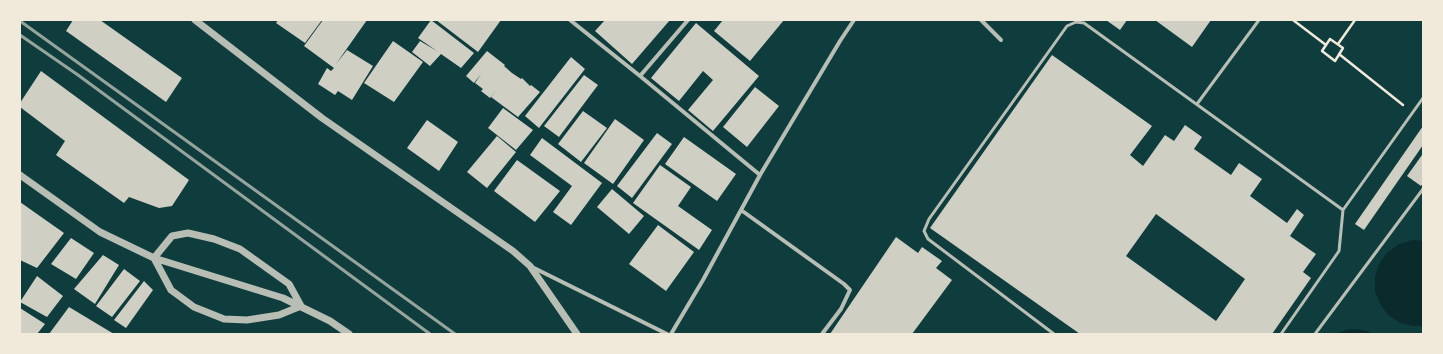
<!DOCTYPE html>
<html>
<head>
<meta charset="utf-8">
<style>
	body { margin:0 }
	#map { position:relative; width:1443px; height:354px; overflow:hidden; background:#0f3d3e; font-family:"Space Grotesk",sans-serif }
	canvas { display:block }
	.frame { position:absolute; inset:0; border:21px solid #f1e9da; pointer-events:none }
</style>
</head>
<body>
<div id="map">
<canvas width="1443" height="354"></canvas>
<div class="frame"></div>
</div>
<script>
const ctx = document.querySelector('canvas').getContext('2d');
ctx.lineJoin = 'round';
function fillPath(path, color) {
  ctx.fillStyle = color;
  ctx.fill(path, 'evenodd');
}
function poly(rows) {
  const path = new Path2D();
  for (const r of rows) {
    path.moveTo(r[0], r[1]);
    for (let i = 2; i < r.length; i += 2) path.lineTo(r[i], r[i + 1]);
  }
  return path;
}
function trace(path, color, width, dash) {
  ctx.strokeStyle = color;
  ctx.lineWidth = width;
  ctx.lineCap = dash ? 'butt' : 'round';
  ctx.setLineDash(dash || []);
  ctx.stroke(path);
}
fillPath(poly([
	[1413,240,1423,241,1423,326,1413,326,1400,323,1388,315,1380,304,1375,291,1375,277,1379,264,1387,253,1399,244],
	[1349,329,1364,330,1374,334,1334,334]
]), '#0a2a2b');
fillPath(poly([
	[73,20,100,20,182,78,166,102,66,31],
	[278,20,322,20,305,43,276,23],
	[323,20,367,20,336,64,347,50,373,66,352,100,338,91,335,95,318,84,327,68,331,71,334,68,304,46],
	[431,20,474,53,461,68,441,54,430,66,412,52,420,41,437,51,418,38],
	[436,20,501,20,478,52],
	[605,20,670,20,632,64,595,31],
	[723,20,784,20,750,61,714,31],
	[1106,20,1127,20,1120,30],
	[1155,20,1211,20,1192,47],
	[696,23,759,76,713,131,688,110,713,80,703,71,679,101,651,78],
	[393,41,423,62,394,102,364,83],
	[487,51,505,65,504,66,512,73,521,79,522,78,530,86,531,85,540,92,518,117,491,97,497,89,490,98,481,91,483,89,475,83,481,74,474,83,466,76],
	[1052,55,1152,126,1130,155,1143,166,1165,135,1174,141,1185,125,1202,137,1194,149,1231,175,1239,163,1262,179,1250,196,1287,223,1297,209,1304,215,1290,236,1316,254,1303,272,1311,278,1272,334,1080,334,930,228],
	[1156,214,1245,279,1216,321,1126,256],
	[571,57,585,69,539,128,525,116],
	[41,71,189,180,172,206,159,208,129,197,124,203,56,155,65,141,20,107,20,103],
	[584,75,598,85,559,137,544,126],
	[755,87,779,106,747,147,723,127],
	[503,108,533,130,516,150,488,128],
	[583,111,607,128,581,162,558,144],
	[615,119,644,140,613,184,584,163],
	[427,120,458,142,439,171,407,148],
	[1423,126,1423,145,1364,230,1355,224],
	[657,133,672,144,632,198,617,186],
	[497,136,516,152,487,188,467,172],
	[684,137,736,174,717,201,665,164],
	[542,138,602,183,571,225,553,212,572,186,530,155],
	[1422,155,1423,156,1423,183,1421,186,1407,176],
	[517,160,560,191,535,222,494,191],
	[660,165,691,187,678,206,712,230,699,250,633,203],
	[612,189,644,216,629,234,597,207],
	[20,202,64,233,37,268,20,260],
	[658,225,694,252,666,291,629,264],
	[896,237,918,253,922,247,942,261,936,268,952,280,912,334,830,334],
	[71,238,94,253,76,279,51,264],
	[103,255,119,265,95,304,74,289],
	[124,269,140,281,112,317,96,306],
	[37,276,63,296,47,317,20,302],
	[144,281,153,290,126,328,114,320],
	[69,307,114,334,49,334],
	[20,308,45,324,37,334,20,334]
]), '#cfcfc3');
trace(poly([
	[1293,20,1326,45],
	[1330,39,1343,48,1335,61,1322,51,1330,39],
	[1338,44,1355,20],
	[1339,54,1403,105]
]), '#f1e9da', 2.5);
trace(poly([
	[1197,104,1259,20],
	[1054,334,928,239,924,231,929,219,1067,26,1076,22,1084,23,1343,210],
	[1281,334,1339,251,1343,210,1423,98],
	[1315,334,1423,189]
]), '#b8beb3', 3);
trace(poly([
	[570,20,640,76,760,175],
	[981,20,1001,40],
	[640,76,688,20],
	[741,210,844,284,850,290,841,309,822,334],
	[534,268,667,334],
	[671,334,703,280,760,175,840,41,854,20]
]), '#b8beb3', 4);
trace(poly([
	[195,20,322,118,513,251,530,266,577,334],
	[20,175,100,232,154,258,283,298,330,321,349,334],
	[154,258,172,236,188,233,214,239,240,249,289,284,301,306],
	[154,258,171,290,194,307,224,319,247,320,279,315,301,306]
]), '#b8beb3', 7);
trace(poly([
	[20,21,455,334],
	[20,35,78,75,430,334]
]), '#97a49c', 3);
</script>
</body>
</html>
